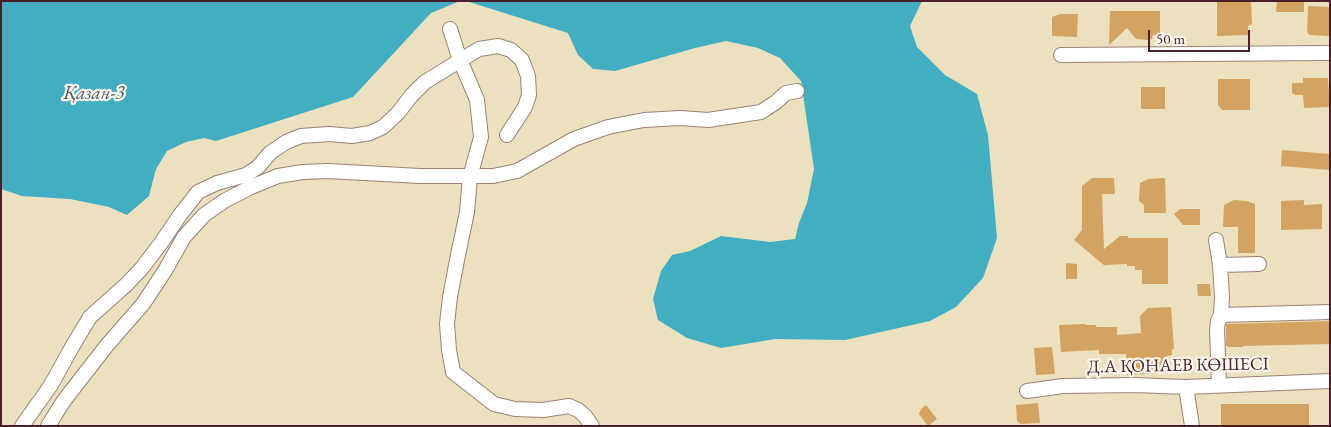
<!DOCTYPE html>
<html>
<head>
<meta charset="utf-8">
<style>
	body { margin:0 }
	#map { position:relative; width:1331px; height:427px; overflow:hidden; background:#ece1bf; font-family:"EB Garamond",serif }
	canvas { display:block }
	.frame { position:absolute; inset:0; border:2px solid #4a1f2b; pointer-events:none }
	.scale { position:absolute; left:1148px; top:30px; width:102px; height:22px; box-sizing:border-box; border:2px solid #4a1f2b; border-top:0; padding-left:6px; font-size:15px; line-height:18px; white-space:nowrap; color:#4a1f2b; -webkit-text-stroke:4px #fbf7ec; paint-order:stroke }
</style>
</head>
<body>
<div id="map">
<canvas width="1331" height="427"></canvas>
<div class="frame"></div>
<div class="scale">50 m</div>
</div>
<script>
const ctx = document.querySelector('canvas').getContext('2d');
ctx.lineJoin = 'round';
function fillPath(path, color) {
  ctx.fillStyle = color;
  ctx.fill(path, 'evenodd');
}
function poly(rows) {
  const path = new Path2D();
  for (const r of rows) {
    path.moveTo(r[0], r[1]);
    for (let i = 2; i < r.length; i += 2) path.lineTo(r[i], r[i + 1]);
  }
  return path;
}
function trace(path, color, width, dash) {
  ctx.strokeStyle = color;
  ctx.lineWidth = width;
  ctx.lineCap = dash ? 'butt' : 'round';
  ctx.setLineDash(dash || []);
  ctx.stroke(path);
}
function write(font, color, halo, rows, align = 'center') {
  ctx.font = font + ' "EB Garamond",serif';
  ctx.lineWidth = 4.5;
  ctx.setLineDash([]);
  ctx.textBaseline = 'middle';
  ctx.strokeStyle = halo;
  ctx.fillStyle = color;
  for (const [text, x, y, turn = 0] of rows) {
    ctx.save();
    ctx.translate(x, y);
    ctx.rotate((+turn || 0) * Math.PI / 180);
    ctx.textAlign = isNaN(turn) ? turn : align;
    if (halo) ctx.strokeText(text, 0, 0);
    ctx.fillText(text, 0, 0);
    ctx.restore();
  }
}
fillPath(poly([
	[1,1,460,1,431,13,353,97,216,141,204,138,186,142,167,151,156,169,149,196,127,215,109,207,70,199,22,196,1,189],
	[466,1,922,1,910,26,917,47,945,75,977,94,988,135,997,238,983,278,956,307,930,321,845,340,775,339,721,348,687,338,658,320,653,299,661,271,672,255,690,251,721,236,770,242,795,239,799,223,807,203,814,169,801,81,780,58,758,48,726,41,695,48,615,71,593,69,578,55,568,33]
]), '#42aec1');
fillPath(poly([
	[1217,1,1251,1,1252,24,1248,26,1248,35,1217,36],
	[1277,1,1304,1,1304,12,1276,12],
	[1308,6,1330,7,1330,36,1310,35,1307,32],
	[1110,11,1160,11,1160,35,1153,35,1152,39,1148,40,1136,39,1127,28,1109,45],
	[1060,14,1078,14,1077,37,1052,36,1052,17],
	[1303,78,1328,78,1330,107,1304,108,1303,95,1295,95,1292,93,1292,83,1303,83],
	[1218,79,1250,79,1250,110,1222,110,1218,105],
	[1141,87,1165,87,1165,109,1141,109],
	[1282,150,1330,154,1330,170,1281,166],
	[1092,178,1114,178,1115,194,1102,194,1104,249,1120,236,1128,236,1128,238,1168,238,1168,284,1142,284,1142,270,1135,270,1135,266,1127,266,1127,264,1105,265,1105,266,1074,240,1082,230,1082,186],
	[1165,178,1166,213,1144,213,1144,205,1139,201,1140,183,1148,179],
	[1234,200,1247,201,1255,204,1255,253,1238,253,1238,227,1223,227,1224,205],
	[1304,200,1304,205,1322,204,1322,229,1281,230,1281,201],
	[1180,209,1200,209,1200,225,1183,225,1174,214],
	[1066,263,1077,264,1077,279,1066,279],
	[1197,284,1210,284,1211,296,1198,296],
	[1171,307,1174,349,1172,349,1172,355,1167,356,1168,373,1127,375,1126,354,1099,354,1099,350,1061,352,1059,325,1085,324,1086,325,1096,325,1096,327,1117,327,1117,335,1141,333,1140,316,1148,308],
	[1330,321,1330,344,1243,346,1243,347,1228,347,1228,346,1226,346,1226,324],
	[1052,347,1055,374,1036,375,1034,348],
	[1038,403,1040,423,1021,424,1017,421,1016,405],
	[1221,404,1309,404,1309,426,1221,426],
	[926,405,937,419,928,426,919,414,921,409]
]), '#d4a361');
const minor = poly([
	[450,29,460,60,477,100,481,137,470,177,467,212,458,255,450,297,447,324,449,350,453,372,494,404,515,409,543,410,569,406,578,410,585,416,592,426],
	[1061,55,1330,53],
	[1216,240,1220,265,1222,297,1221,315,1218,321,1217,329,1219,385],
	[1220,265,1259,264],
	[1221,315,1330,312],
	[1186,387,1192,426],
	[1027,391,1063,386,1134,385,1186,387,1330,381],
	[22,426,51,385,72,347,90,317,127,284,142,268,161,243,180,215,198,192,217,183,246,175,258,167,270,153,286,142,301,136,329,134,352,136,370,133,383,127,398,113,411,96,425,82,479,49,498,46,511,50,522,60,528,76,529,95,525,107,507,135],
	[48,426,63,402,83,376,108,344,143,304,166,269,184,237,204,215,224,201,251,187,278,176,303,172,328,171,420,176,493,176,517,171,574,139,608,127,644,120,680,118,708,120,761,112,776,102,786,93,797,91]
]);
trace(minor, '#9b8075', 16);
trace(minor, '#fff', 14);
write('18px', '#4a1f2b', '#fbf7ec', [
	["Д.А ҚОНАЕВ КӨШЕСІ",1178,366,-1]
]);
write('italic 19px', '#475867', '#fbf7ec', [
	["Қазан-3",94,94]
]);
</script>
</body>
</html>
